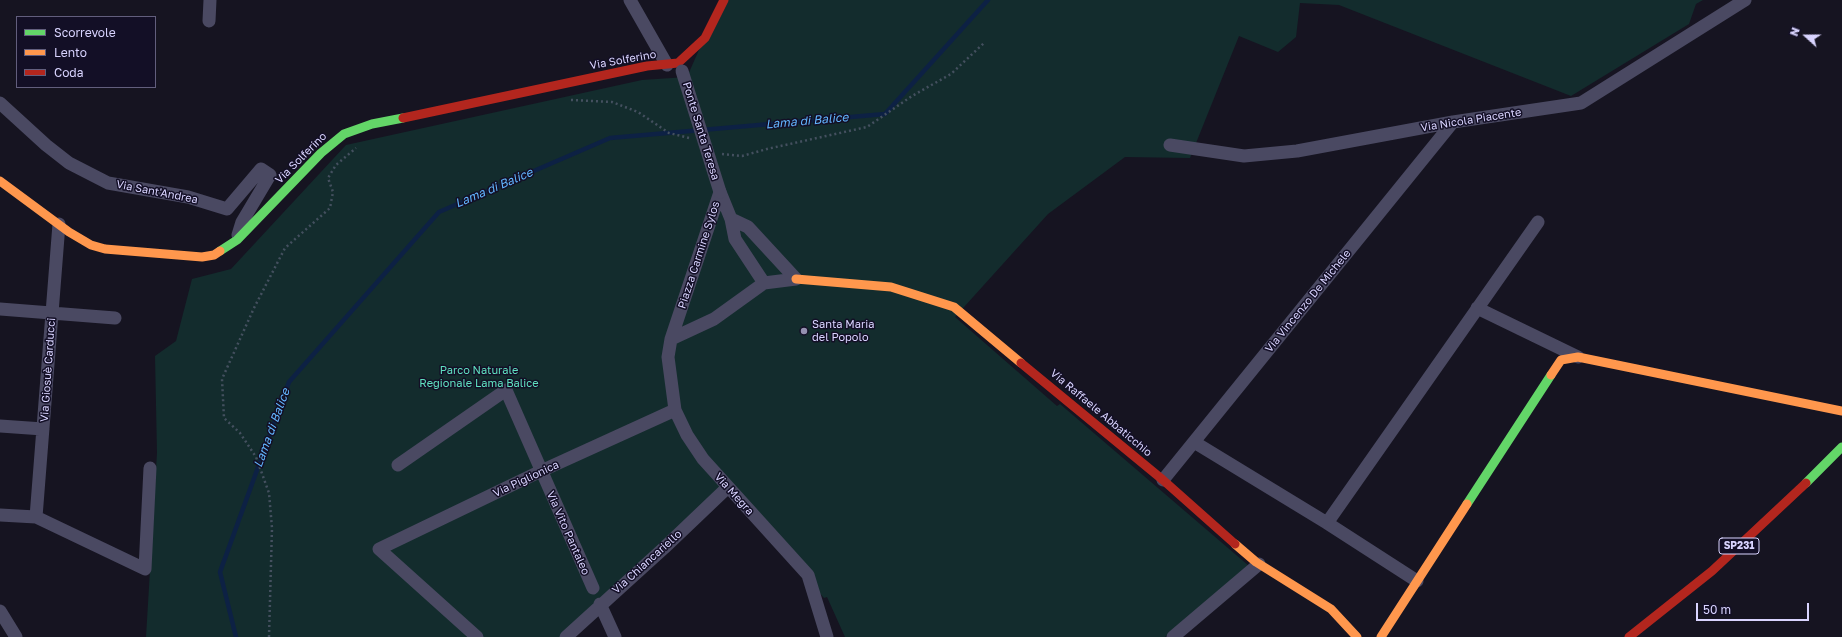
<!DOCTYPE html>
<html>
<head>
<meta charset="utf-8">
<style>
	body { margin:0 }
	#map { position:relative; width:1842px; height:637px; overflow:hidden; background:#161421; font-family:"Golos Text",sans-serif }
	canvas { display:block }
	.legend { position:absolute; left:16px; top:16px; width:140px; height:72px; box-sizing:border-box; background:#130f26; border:1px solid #625e7d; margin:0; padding:5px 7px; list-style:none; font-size:12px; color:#d9d4ff }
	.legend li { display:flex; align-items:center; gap:8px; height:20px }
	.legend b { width:20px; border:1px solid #625e7d }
	.north { position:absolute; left:1786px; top:16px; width:40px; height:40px; -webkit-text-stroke:3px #130f26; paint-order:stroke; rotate:291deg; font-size:11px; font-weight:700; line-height:16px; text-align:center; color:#d9d4ff }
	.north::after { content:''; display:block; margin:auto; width:14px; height:18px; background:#d9d4ff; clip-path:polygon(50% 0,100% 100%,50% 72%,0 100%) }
	.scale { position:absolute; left:1696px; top:603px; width:113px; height:18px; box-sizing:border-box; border:2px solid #d9d4ff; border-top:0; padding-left:5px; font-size:12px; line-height:14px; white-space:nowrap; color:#d9d4ff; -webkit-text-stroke:3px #130f26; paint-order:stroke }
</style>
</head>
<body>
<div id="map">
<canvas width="1842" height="637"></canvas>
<ul class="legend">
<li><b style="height:5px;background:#63d668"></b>Scorrevole</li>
<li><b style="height:5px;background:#ff974d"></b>Lento</li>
<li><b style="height:5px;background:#b3261e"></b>Coda</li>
</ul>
<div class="north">N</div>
<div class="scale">50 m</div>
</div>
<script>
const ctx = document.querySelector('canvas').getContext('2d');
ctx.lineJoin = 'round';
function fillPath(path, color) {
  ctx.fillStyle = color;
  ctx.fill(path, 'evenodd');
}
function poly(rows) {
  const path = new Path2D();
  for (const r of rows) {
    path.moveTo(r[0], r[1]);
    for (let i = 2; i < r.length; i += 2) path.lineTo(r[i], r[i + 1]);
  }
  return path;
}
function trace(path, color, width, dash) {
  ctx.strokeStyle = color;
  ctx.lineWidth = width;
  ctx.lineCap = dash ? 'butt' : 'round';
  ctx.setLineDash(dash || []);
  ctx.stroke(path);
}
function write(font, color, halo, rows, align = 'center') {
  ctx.font = font + ' "Golos Text",sans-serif';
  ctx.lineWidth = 3;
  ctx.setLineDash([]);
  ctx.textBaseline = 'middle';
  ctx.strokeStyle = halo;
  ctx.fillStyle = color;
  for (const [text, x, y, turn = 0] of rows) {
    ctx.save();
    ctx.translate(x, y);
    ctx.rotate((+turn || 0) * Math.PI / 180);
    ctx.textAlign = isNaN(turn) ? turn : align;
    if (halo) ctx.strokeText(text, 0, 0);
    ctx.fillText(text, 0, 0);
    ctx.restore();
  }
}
fillPath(poly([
	[721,0,1703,0,1696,4,1689,24,1571,96,1339,5,1300,3,1296,37,1278,52,1239,36,1190,158,1125,157,1048,214,955,317,1057,406,1060,404,1249,566,1165,637,845,637,827,597,824,598,730,493,574,637,146,637,157,453,155,356,176,341,192,279,231,269,346,145,642,80,687,77]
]), '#132c2d');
trace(poly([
	[236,637,220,572,289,382,439,212,610,138,885,114,988,0]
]), '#0d2144', 4.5);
trace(poly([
	[571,100,612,102,638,112,669,133,689,138],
	[722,154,742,156,767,149,867,127,912,96,951,74,984,43],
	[269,637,272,528,269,493,256,457,240,433,224,418,222,379,254,308,285,248,330,208,333,192,328,178,336,165,356,148]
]), '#44505f', 2.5, [2, 3]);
trace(poly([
	[630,0,667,65],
	[209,21,210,0],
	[0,103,46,145,69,163,108,183,188,197,227,209,261,169,270,175,242,222,238,235],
	[1170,145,1244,156,1297,151,1453,122,1581,103,1745,0],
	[720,192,671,339,668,357,675,410,687,435,703,459,808,575,827,637],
	[720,192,731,219,735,239,764,283],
	[1477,308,1578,357],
	[0,309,115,318],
	[671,339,714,319,764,283,796,279,748,227,731,219],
	[0,426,43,429],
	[1194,442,1327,523,1538,222],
	[398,465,506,390,593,588],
	[1163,480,1453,122],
	[0,515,36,517,59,224],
	[36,517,145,569,150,468],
	[1327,523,1417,581],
	[600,604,615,637],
	[0,611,16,637],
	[477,637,379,549,541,471,675,410],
	[566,637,664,548,728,487],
	[1173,637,1259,564]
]), '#4a4962', 13);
trace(poly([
	[220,251,237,240,321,153,344,134,372,124,403,118],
	[1806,483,1842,447],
	[1467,504,1551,375]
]), '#63d668', 9);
trace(poly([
	[0,181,69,232,91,245,105,249,202,257,214,255,220,251],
	[796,279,891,287,954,307,1021,363],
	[1551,375,1561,360,1578,357,1842,411],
	[1235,544,1256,562,1331,609,1357,637],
	[1381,637,1467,504]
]), '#ff974d', 9);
trace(poly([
	[403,118,647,66,678,63,705,38,724,0],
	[1021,363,1163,480,1235,544],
	[1629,637,1712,571,1806,483]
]), '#b3261e', 9);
trace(poly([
	[682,71,720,192]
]), '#4a4962', 13);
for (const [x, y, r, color] of [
	[804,331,4,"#9591b1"]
]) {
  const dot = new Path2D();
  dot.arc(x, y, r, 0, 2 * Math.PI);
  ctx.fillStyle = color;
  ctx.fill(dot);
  trace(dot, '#130f26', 1.5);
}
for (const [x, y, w] of [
	[1739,546,40]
]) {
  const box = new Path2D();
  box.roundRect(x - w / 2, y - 8, w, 16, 3);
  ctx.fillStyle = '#130f26';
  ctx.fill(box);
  trace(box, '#d9d4ff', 1);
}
write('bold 10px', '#d9d4ff', null, [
	["SP231",1739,546]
]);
write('11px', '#d9d4ff', '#130f26', [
	["Via Solferino",623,60,-10],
	["Via Nicola Piacente",1471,120,-9],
	["Ponte Santa Teresa",701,131,73],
	["Via Solferino",301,158,-45],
	["Via Sant'Andrea",157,192,11],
	["Piazza Carmine Sylos",699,255,-72],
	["Via Vincenzo De Michele",1308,301,-51],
	["Via Giosuè Carducci",48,370,-86],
	["Via Raffaele Abbaticchio",1101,413,40],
	["Via Piglionica",526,479,-25],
	["Via Megra",734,494,48],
	["Via Vito Pantaleo",568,533,66],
	["Via Chiancariello",647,562,-42]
]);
write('11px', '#d9d4ff', '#130f26', [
	["Santa Maria",812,325],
	["del Popolo",812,338]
], 'left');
write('11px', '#5fe0c0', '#130f26', [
	["Parco Naturale",479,371],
	["Regionale Lama Balice",479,384]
]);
write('italic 12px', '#62b6ff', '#130f26', [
	["Lama di Balice",807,121,-5],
	["Lama di Balice",494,188,-23],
	["Lama di Balice",272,428,-70]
]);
</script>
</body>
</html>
